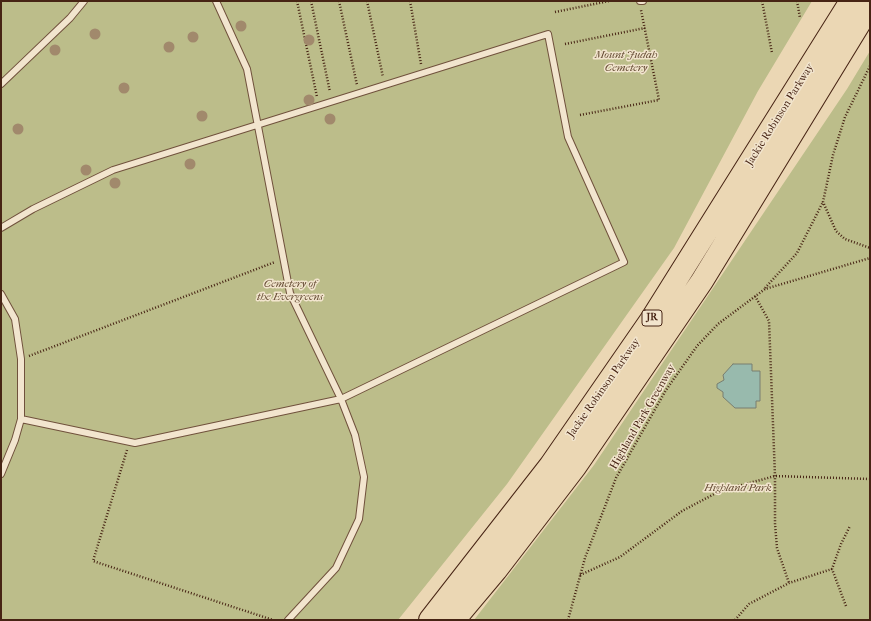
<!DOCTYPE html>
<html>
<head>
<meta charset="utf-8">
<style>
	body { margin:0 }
	#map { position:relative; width:871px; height:621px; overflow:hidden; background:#ebd7b4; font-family:"IM FELL French Canon",serif }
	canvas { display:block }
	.frame { position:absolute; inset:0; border:2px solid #472414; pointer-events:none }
</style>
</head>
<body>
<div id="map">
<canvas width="871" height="621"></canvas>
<div class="frame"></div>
</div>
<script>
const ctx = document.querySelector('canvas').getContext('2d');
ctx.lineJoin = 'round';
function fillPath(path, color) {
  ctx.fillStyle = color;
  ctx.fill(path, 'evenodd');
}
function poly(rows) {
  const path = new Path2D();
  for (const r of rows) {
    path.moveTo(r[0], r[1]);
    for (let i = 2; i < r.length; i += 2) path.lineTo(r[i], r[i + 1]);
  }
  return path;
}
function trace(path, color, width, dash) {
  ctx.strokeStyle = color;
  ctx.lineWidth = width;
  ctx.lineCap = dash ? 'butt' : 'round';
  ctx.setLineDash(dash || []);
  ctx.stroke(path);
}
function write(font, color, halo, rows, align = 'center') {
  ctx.font = font + ' "IM FELL French Canon",serif';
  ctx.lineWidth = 3;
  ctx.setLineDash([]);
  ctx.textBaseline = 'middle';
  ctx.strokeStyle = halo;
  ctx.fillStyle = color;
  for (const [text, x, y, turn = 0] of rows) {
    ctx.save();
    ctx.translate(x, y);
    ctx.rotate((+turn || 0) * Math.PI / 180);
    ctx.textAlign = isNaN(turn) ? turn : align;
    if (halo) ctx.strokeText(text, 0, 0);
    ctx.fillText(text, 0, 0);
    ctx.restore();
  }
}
fillPath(poly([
	[1,1,812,1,758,91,674,248,507,484,398,620,1,620],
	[870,51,870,620,474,620,594,465,847,89]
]), '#bcbd8a');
const water = poly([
	[733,364,752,364,752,371,760,371,760,401,756,401,756,408,735,408,723,397,723,392,717,388,717,384,724,380,723,375,733,364]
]);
fillPath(water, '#98baad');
trace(water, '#787e70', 1);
const lane = poly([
	[216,1,247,69,290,293,341,399,355,435,364,477,359,519,336,568,288,620],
	[640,1,643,1],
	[1,84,70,18,84,1],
	[1,228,33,209,113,170,548,34,568,137,624,262,341,399,135,443,21,419],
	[1,294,15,319,21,359,21,419,15,440,1,474]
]);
const highway = poly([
	[430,620,550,466,651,320,851,1],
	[454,620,496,570,575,467,702,281,870,6]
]);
trace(lane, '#70513c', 8);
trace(highway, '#472414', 24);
trace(poly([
	[297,1,317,97],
	[311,1,330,92],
	[339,1,357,85],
	[367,1,383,77],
	[410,1,421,64],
	[762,1,772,53],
	[797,1,800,18],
	[555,12,609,1],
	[565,44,645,28],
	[870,66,845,117,833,155,823,202,836,231,845,239,870,248],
	[580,115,659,100,641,10],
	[765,288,797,253,823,202],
	[755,296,769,321,775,476,775,524,777,548,789,583],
	[29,356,275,262],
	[127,450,93,561,273,620],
	[580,575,620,557,682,511,720,491,775,476,870,479],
	[846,606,832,569,841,544,850,526],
	[568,620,585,558,616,478,666,390,697,346,718,324,765,289,870,258],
	[735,620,749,604,789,583,832,569]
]), '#472414', 2.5, [1, 2]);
trace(lane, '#f2e5ce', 6);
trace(highway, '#ebd7b4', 22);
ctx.fillStyle = '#a1896c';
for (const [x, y] of [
	[241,26],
	[95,34],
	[193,37],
	[309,40],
	[169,47],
	[55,50],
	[124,88],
	[309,100],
	[202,116],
	[330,119],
	[18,129],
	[190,164],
	[86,170],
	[115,183]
]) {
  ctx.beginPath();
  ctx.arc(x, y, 5.5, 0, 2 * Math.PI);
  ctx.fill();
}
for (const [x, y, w] of [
	[652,318,20]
]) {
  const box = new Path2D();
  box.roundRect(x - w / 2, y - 8, w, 16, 3);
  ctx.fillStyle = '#f2e5ce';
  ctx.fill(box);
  trace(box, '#472414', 1);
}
write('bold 10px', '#472414', null, [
	["JR",652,318]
]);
write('italic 11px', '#644a32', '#f2e5ce', [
	["Mount Judah",626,55],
	["Cemetery",626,68],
	["Cemetery of",290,284],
	["the Evergreens",290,297],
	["Highland Park",738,488]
]);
write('11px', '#472414', '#f2e5ce', [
	["Jackie Robinson Parkway",780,115,-58],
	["Jackie Robinson Parkway",604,388,-55],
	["Highland Park Greenway",643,417,-60]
]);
</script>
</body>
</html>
